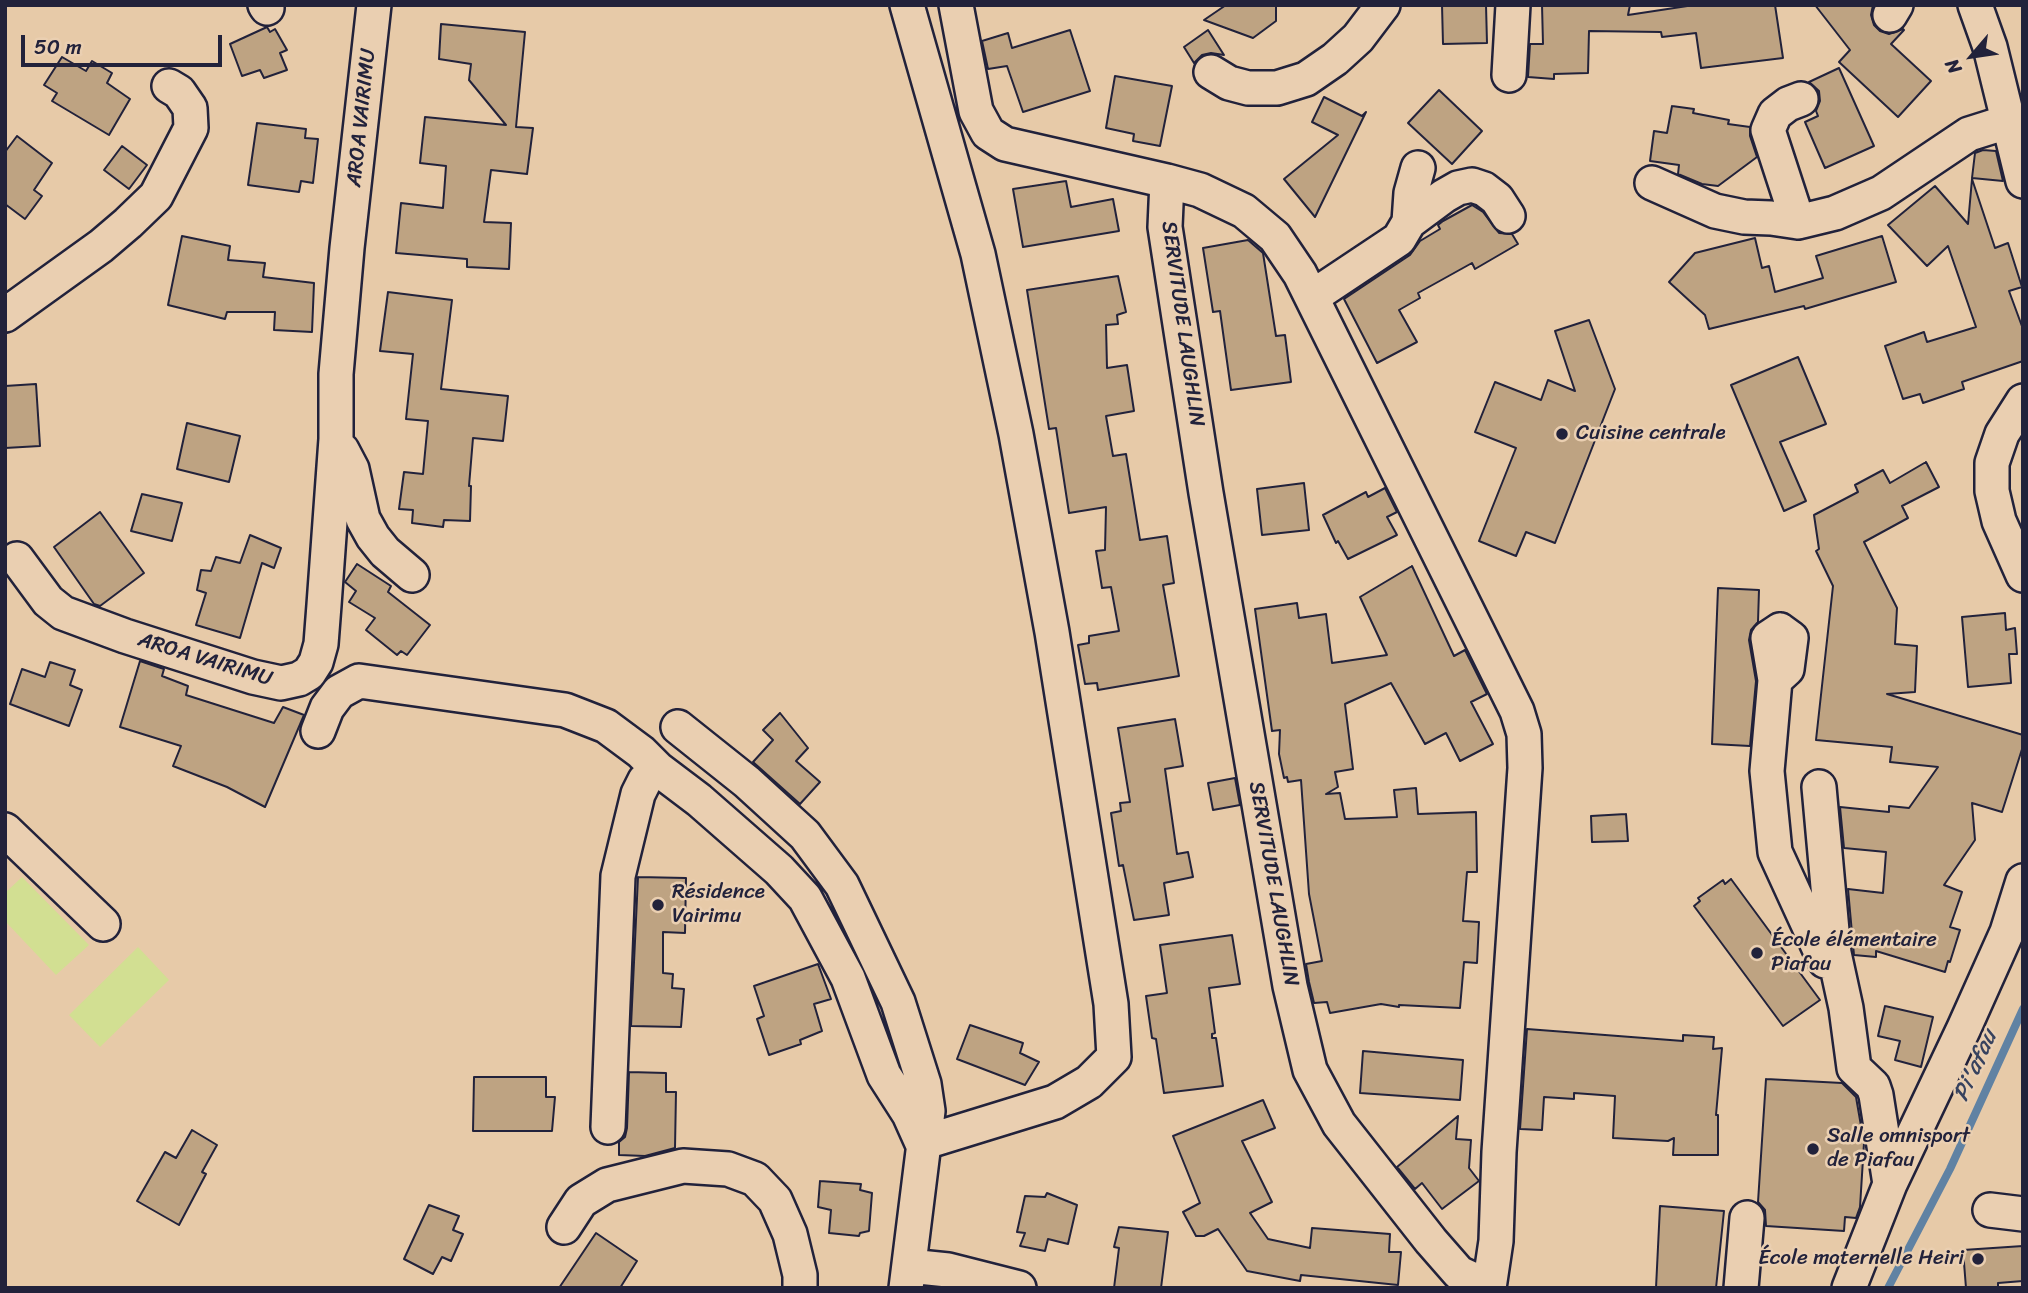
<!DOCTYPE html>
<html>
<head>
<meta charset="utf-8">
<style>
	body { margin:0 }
	#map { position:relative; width:2028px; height:1293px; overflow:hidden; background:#e7caa8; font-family:Sriracha,sans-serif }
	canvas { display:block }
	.frame { position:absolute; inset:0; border:7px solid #22223b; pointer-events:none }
	.north { position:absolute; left:1937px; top:21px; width:70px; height:70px; -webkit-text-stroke:5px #eacfb1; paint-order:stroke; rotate:241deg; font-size:19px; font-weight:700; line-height:28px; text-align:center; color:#22223b }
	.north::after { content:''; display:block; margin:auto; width:24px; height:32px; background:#22223b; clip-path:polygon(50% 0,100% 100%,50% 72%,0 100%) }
	.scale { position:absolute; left:21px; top:35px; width:201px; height:32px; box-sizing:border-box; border:4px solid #22223b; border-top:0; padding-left:9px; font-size:21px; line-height:24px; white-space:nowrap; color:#22223b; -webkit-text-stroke:5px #eacfb1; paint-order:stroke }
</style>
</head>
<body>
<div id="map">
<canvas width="2028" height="1293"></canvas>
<div class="frame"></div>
<div class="north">N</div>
<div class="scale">50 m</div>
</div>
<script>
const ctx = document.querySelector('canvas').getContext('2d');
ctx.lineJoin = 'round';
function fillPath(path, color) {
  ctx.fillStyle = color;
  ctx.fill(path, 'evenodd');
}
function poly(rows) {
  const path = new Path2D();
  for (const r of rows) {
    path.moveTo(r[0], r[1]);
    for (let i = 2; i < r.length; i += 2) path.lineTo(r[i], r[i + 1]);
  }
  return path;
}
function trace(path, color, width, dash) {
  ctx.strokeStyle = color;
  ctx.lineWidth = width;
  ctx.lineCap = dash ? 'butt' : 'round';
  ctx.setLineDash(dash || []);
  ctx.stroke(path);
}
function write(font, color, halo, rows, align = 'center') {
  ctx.font = font + ' Sriracha,sans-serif';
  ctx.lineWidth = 5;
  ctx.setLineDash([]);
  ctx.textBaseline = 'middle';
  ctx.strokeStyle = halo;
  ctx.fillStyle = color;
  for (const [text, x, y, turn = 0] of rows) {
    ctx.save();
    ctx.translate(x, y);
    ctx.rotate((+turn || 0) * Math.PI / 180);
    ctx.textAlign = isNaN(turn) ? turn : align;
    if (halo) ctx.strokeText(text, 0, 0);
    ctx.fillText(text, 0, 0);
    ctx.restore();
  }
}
fillPath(poly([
	[22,877,89,945,56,975,5,921,5,893],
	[138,947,169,980,100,1047,69,1015]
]), '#d2df92');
trace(poly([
	[1888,1288,1950,1169,2023,1009]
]), '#6082a3', 8);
const building = poly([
	[1226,5,1276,5,1276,21,1253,38,1204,20,1226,5],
	[1442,5,1486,5,1487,43,1443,44,1442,5],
	[1542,5,1630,5,1628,15,1694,5,1775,5,1783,58,1701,68,1696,33,1662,37,1661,32,1589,31,1588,73,1554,74,1554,79,1528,77,1530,44,1543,44,1542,5],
	[1815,5,1873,5,1871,15,1874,25,1880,31,1889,34,1903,29,1904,30,1891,44,1931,81,1898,117,1839,62,1850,50,1815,5],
	[441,24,525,32,516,127,533,128,527,174,491,170,484,222,511,223,509,269,467,267,467,259,396,253,401,203,443,208,446,166,420,163,425,117,506,125,469,80,471,64,439,59,441,24],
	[267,27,270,32,275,29,287,50,280,53,287,70,264,78,260,70,242,76,230,44,267,27],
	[1070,30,1090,91,1023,112,1007,66,988,69,982,41,1008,33,1012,48,1070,30],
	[1208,30,1224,55,1211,53,1202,55,1194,63,1184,47,1208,30],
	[62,57,86,71,92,61,112,73,107,83,130,99,109,135,52,101,57,93,44,85,62,57],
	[1839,68,1874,146,1825,168,1805,122,1818,116,1816,111,1820,101,1819,91,1809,82,1839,68],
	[1115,76,1172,86,1160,146,1133,141,1134,134,1106,128,1115,76],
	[1439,90,1482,131,1452,164,1408,123,1439,90],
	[1324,97,1362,116,1366,112,1315,217,1284,179,1338,135,1312,122,1324,97],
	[1672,106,1694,109,1693,113,1729,120,1728,124,1750,127,1750,136,1757,157,1718,186,1702,184,1678,174,1679,165,1650,161,1654,131,1667,133,1672,106],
	[257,123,306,129,305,138,318,139,313,183,301,181,299,192,248,185,257,123],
	[17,136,52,163,34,190,42,196,25,219,5,204,5,152,17,136],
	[122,146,147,165,129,189,104,170,122,146],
	[1983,150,1996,151,2003,181,1972,178,1975,153,1983,150],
	[1972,179,1995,248,2008,243,2022,287,2009,291,2023,329,2023,361,1962,382,1964,389,1923,403,1920,394,1903,399,1885,346,1924,332,1927,342,1976,327,1948,246,1927,266,1888,225,1935,186,1968,224,1972,179],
	[1066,181,1071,207,1113,199,1119,231,1023,247,1013,189,1066,181],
	[1472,205,1483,212,1499,233,1512,234,1518,244,1475,269,1472,263,1418,293,1420,298,1399,310,1417,342,1377,363,1344,299,1410,255,1420,241,1440,229,1438,225,1443,221,1472,205],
	[182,236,230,246,228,260,265,263,263,277,314,283,312,332,274,330,275,312,227,312,225,319,168,305,182,236],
	[1882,236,1896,282,1805,309,1804,306,1709,329,1705,315,1669,282,1695,253,1755,238,1762,268,1769,266,1775,292,1823,278,1816,256,1882,236],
	[1248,240,1263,253,1276,336,1285,335,1291,382,1231,390,1220,311,1213,312,1203,248,1248,240],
	[1118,276,1126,312,1117,315,1118,324,1106,325,1107,368,1127,365,1134,411,1106,416,1113,456,1126,454,1140,540,1167,536,1174,583,1163,585,1179,676,1098,690,1097,683,1085,684,1078,645,1089,643,1089,636,1119,631,1111,587,1102,588,1096,551,1105,550,1106,507,1069,513,1056,428,1049,429,1027,290,1118,276],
	[388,292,452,300,441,389,508,396,503,441,473,438,469,486,471,486,470,521,444,520,443,527,412,523,413,510,399,509,404,472,423,474,428,421,406,419,413,354,380,351,388,292],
	[1589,320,1615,389,1555,543,1526,532,1516,556,1479,541,1516,448,1475,432,1495,382,1541,400,1548,380,1575,391,1555,331,1589,320],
	[1798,357,1826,424,1780,442,1806,501,1784,511,1731,385,1798,357],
	[36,384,40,446,5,448,5,386,36,384],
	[187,423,240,436,229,482,177,469,187,423],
	[1926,462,1939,487,1902,506,1908,518,1864,542,1897,608,1895,644,1917,646,1915,692,1887,694,2023,735,2023,746,2002,812,1972,803,1975,840,1944,885,1962,892,1950,927,1960,930,1950,962,1948,961,1945,972,1876,951,1876,957,1854,955,1848,889,1883,893,1886,852,1844,848,1840,807,1889,812,1889,806,1909,808,1938,767,1890,762,1892,747,1816,740,1833,586,1816,551,1819,549,1814,515,1858,492,1855,485,1883,470,1890,483,1926,462],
	[1304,483,1309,530,1262,535,1257,489,1304,483],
	[1385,488,1397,512,1387,517,1397,535,1348,559,1338,541,1336,543,1323,515,1366,492,1368,497,1385,488],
	[142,494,182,503,172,541,131,531,142,494],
	[100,512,144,573,100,606,94,604,54,547,100,512],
	[250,535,281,548,274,568,262,563,240,638,196,625,206,593,197,590,201,570,211,571,216,557,240,563,250,535],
	[357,564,391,586,388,592,430,625,407,655,401,651,397,655,366,630,375,618,349,602,356,591,345,582,357,564],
	[1412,566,1454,656,1465,650,1487,694,1471,702,1493,744,1460,761,1446,733,1425,744,1391,683,1345,704,1353,769,1335,772,1338,787,1326,794,1340,793,1345,819,1397,817,1394,790,1416,788,1418,814,1476,812,1477,872,1467,872,1463,921,1479,922,1477,963,1464,962,1460,1008,1399,1005,1399,1007,1381,1004,1330,1013,1327,1002,1314,1003,1309,982,1306,964,1322,961,1309,894,1301,780,1288,782,1287,777,1284,778,1279,754,1280,730,1272,731,1255,609,1297,603,1299,618,1326,614,1332,663,1387,655,1360,597,1412,566],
	[1718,588,1759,590,1758,622,1751,630,1749,640,1756,681,1750,746,1712,744,1718,588],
	[2005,613,2006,630,2015,628,2017,654,2009,654,2011,683,1968,687,1962,617,2005,613],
	[140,661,164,669,162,676,188,686,186,695,274,723,283,707,304,715,265,807,227,787,173,766,181,746,120,727,140,661],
	[50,662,75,670,70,685,82,690,69,726,10,704,22,669,45,677,50,662],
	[780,713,808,748,796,761,820,782,800,804,753,762,773,740,763,730,780,713],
	[1175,719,1183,766,1165,769,1177,854,1188,852,1193,877,1164,883,1169,915,1134,920,1123,865,1119,866,1111,813,1121,811,1120,803,1130,802,1118,728,1175,719],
	[1235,778,1240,805,1213,810,1208,783,1235,778],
	[1626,814,1628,841,1592,842,1591,816,1626,814],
	[638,877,686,878,685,933,663,932,663,973,673,974,672,988,684,989,681,1027,631,1026,638,877],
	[1731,879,1820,1000,1783,1026,1694,906,1700,901,1698,898,1723,880,1725,884,1731,879],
	[1232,935,1240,984,1209,988,1215,1033,1212,1034,1212,1038,1216,1038,1223,1086,1164,1093,1156,1039,1152,1038,1146,996,1167,993,1160,945,1232,935],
	[818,964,831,999,814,1004,822,1031,800,1040,801,1044,769,1055,757,1019,764,1016,754,986,818,964],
	[1885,1006,1933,1017,1921,1067,1895,1060,1900,1041,1878,1036,1885,1006],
	[970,1025,1023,1043,1020,1053,1039,1062,1025,1085,957,1059,970,1025],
	[1527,1029,1683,1041,1683,1035,1714,1037,1713,1049,1722,1048,1716,1115,1718,1115,1718,1155,1673,1155,1674,1138,1668,1141,1613,1138,1615,1096,1574,1093,1574,1099,1544,1097,1542,1130,1520,1129,1527,1029],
	[1363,1051,1463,1060,1460,1100,1360,1093,1363,1051],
	[629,1072,666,1073,666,1092,676,1092,675,1148,645,1156,619,1155,619,1142,625,1137,627,1128,629,1072],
	[474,1077,546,1077,546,1097,555,1097,552,1131,473,1131,474,1077],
	[1766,1079,1842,1083,1856,1097,1864,1143,1860,1207,1856,1218,1845,1217,1844,1231,1766,1226,1765,1210,1758,1202,1766,1079],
	[1263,1100,1275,1128,1242,1141,1272,1202,1250,1213,1268,1239,1310,1248,1312,1228,1390,1234,1389,1252,1401,1252,1398,1285,1301,1275,1300,1281,1247,1271,1218,1229,1204,1236,1196,1236,1183,1212,1200,1203,1173,1136,1263,1100],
	[1458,1116,1456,1139,1471,1140,1469,1168,1479,1181,1442,1209,1422,1183,1415,1189,1397,1167,1458,1116],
	[192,1130,217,1145,202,1172,206,1174,179,1225,137,1201,165,1152,176,1158,192,1130],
	[820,1181,861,1184,860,1190,872,1193,869,1231,860,1233,859,1236,829,1233,831,1210,818,1207,820,1181],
	[1047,1193,1077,1205,1068,1244,1048,1239,1045,1251,1020,1246,1025,1233,1017,1232,1025,1196,1045,1197,1047,1193],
	[429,1205,459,1216,453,1230,463,1234,451,1261,442,1257,433,1274,404,1259,429,1205],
	[1660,1206,1724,1211,1716,1288,1656,1288,1660,1206],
	[1119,1227,1168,1232,1161,1288,1114,1288,1119,1248,1114,1247,1119,1227],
	[596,1233,637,1261,620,1288,559,1288,596,1233],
	[2023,1246,2023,1281,1998,1283,1998,1288,1966,1288,1963,1250,2023,1246]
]);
fillPath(building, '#bea382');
trace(building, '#22223b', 2);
const minor = poly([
	[265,5,267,8],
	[907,5,978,254,1016,434,1052,632,1111,1004,1114,1057,1089,1082,1055,1102,922,1143],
	[956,5,976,111,988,133,1005,144,1167,181],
	[1975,5,1990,47,2023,181],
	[1890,15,1896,5],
	[1211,72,1229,83,1248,88,1277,88,1306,79,1335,59,1358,38,1383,5],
	[1509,75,1513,5],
	[1652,183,1715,211,1744,217,1771,218,1798,222,1835,213,1881,193,1969,134,2007,122],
	[1409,222,1411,193,1418,168],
	[1798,222,1768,130,1775,114,1788,104,1801,99],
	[1312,297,1399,239,1409,222,1444,196,1458,188,1472,185,1484,189,1497,199,1508,216],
	[5,315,101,246,128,223,156,196,191,128,190,108,179,92,169,86],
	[2023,401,2002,434,1992,463,1992,491,1999,521,2023,575],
	[342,450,352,469,363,519,373,537,385,552,412,575],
	[17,559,48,601,63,613,125,636,253,677,281,683,299,679,309,673,316,662,321,644,324,605,336,439,336,374,347,248,374,5],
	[1780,630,1791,638,1787,669,1775,680,1768,638,1780,630],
	[1775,680,1767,771,1775,852,1825,961],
	[678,727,747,782,805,835,842,885,898,1002,924,1084,928,1111,906,1288],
	[318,731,327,708,339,692,359,681,565,710,606,726,641,752,658,769,699,800,779,870,805,898,848,978,884,1075,909,1114,922,1143],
	[1819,787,1834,953,1846,1008,1854,1068,1873,1086,1876,1095,1890,1184],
	[5,830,103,924],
	[608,1127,618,876,638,794,645,780,658,769],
	[1990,1210,2023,1214],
	[564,1227,581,1201,607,1185,683,1166,728,1169,755,1179,775,1200,790,1234,800,1275,800,1288],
	[909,1266,948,1270,1019,1288],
	[1489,1287,1459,1273,1431,1241,1339,1124,1310,1070,1290,986,1206,493,1165,227,1167,181,1200,190,1244,211,1275,237,1300,274,1517,711,1524,734,1525,768,1499,1152,1496,1241,1489,1288],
	[1741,1288,1747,1218],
	[1849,1288,1890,1184,1964,1028,2007,932,2023,881]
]);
trace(minor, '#22223b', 38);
trace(minor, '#eacfb1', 33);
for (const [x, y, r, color] of [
	[1562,434,7,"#22223b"],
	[658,905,7,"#22223b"],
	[1757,953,7,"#22223b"],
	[1813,1149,7,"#22223b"],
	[1978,1259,7,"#22223b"]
]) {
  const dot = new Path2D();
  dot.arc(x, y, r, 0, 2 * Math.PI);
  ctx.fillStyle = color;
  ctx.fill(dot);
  trace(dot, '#eacfb1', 2.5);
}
write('21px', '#22223b', '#eacfb1', [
	["AROA VAIRIMU",362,118,-84],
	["SERVITUDE LAUGHLIN",1182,324,82],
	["AROA VAIRIMU",205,660,17],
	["SERVITUDE LAUGHLIN",1273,884,80]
]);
write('21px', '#22223b', '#eacfb1', [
	["Cuisine centrale",1576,434],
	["Résidence",672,893],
	["Vairimu",672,917],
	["École élémentaire",1771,941],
	["Piafau",1771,965],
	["Salle omnisport",1827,1137],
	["de Piafau",1827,1161],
	["École maternelle Heiri",1964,1259,"right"]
], 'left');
write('italic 23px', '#37425e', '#eacfb1', [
	["Pi'afau",1976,1066,-66]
]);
</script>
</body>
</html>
